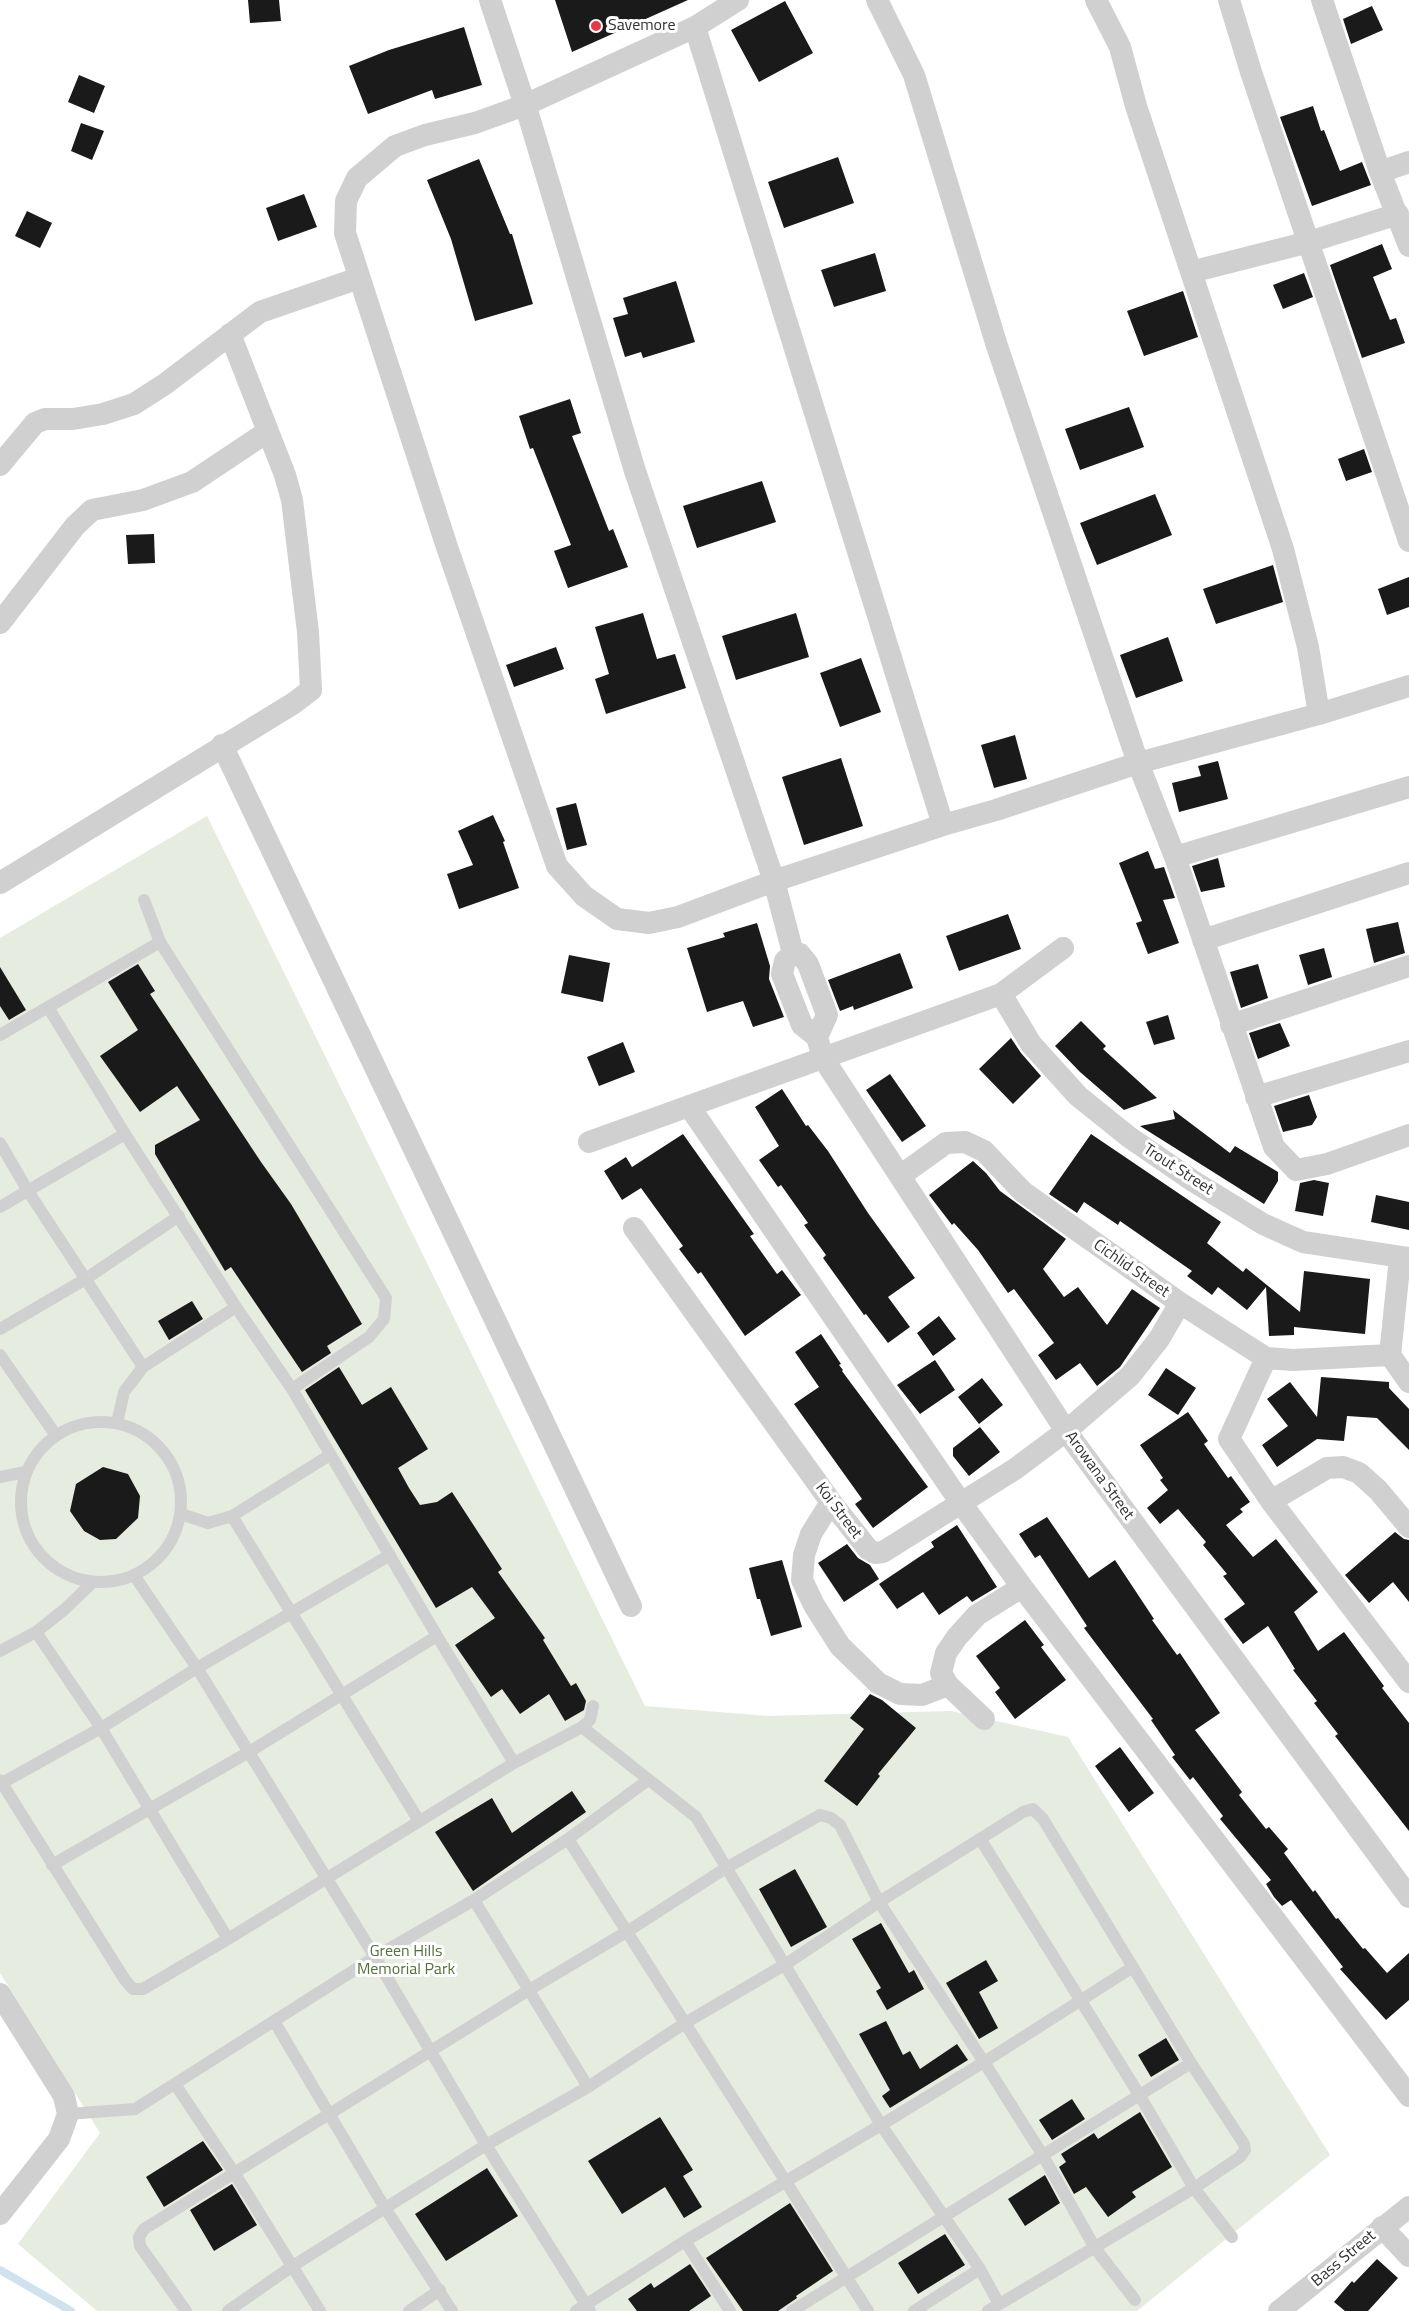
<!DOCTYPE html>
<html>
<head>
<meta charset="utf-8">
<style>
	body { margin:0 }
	canvas { display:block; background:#fff }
</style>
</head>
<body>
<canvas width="1409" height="2311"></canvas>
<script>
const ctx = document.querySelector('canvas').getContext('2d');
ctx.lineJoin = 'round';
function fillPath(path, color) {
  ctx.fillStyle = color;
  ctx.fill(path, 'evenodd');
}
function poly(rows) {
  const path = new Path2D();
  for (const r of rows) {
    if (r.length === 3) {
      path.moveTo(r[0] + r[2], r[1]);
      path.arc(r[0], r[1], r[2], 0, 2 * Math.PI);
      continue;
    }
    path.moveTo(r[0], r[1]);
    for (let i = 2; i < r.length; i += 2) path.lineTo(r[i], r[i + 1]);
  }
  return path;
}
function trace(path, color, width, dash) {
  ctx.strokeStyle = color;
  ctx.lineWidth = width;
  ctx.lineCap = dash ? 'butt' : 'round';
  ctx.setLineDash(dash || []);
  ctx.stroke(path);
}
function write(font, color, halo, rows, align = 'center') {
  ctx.font = font + ' "Titillium Web",sans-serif';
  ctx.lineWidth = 6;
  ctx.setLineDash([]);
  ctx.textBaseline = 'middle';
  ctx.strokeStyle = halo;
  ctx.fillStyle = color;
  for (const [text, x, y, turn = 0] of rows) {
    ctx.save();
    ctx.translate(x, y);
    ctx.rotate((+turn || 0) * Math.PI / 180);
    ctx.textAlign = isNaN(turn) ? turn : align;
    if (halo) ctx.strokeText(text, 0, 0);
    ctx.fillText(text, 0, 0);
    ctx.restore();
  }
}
fillPath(poly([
	[207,816,645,1706,768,1716,951,1711,1068,1737,1330,2155,1137,2311,97,2311,18,2244,100,2133,0,1973,0,938]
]), '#e6ecdf');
trace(poly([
	[0,2270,71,2311]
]), '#cfe2ee', 8);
fillPath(poly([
	[248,0,279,0,281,21,250,23],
	[555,0,688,0,572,52],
	[785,1,813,53,759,82,731,30],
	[1372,6,1383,30,1351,44,1343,19],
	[464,27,482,85,435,99,432,90,368,114,349,66,389,50],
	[79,75,105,86,94,113,68,102],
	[1313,106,1321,131,1324,130,1340,171,1362,162,1371,185,1312,206,1280,117],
	[81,123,104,131,92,160,71,151],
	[838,157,854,203,784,228,768,182],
	[479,159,510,234,512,234,533,304,475,321,451,239,427,180],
	[304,194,317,227,278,241,266,208],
	[27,211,52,223,40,248,15,236],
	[1382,244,1392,269,1373,277,1390,320,1396,318,1405,343,1362,358,1330,265],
	[875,253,886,291,834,307,821,270],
	[1304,273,1313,297,1283,309,1273,285],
	[676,281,695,342,643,358,641,352,625,357,613,318,628,314,623,298],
	[1183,291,1198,337,1144,356,1127,311],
	[570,399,581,433,572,436,609,531,613,529,628,567,568,588,554,551,571,545,533,448,530,449,519,416],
	[1129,407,1144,447,1080,470,1065,429],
	[1364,449,1372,472,1346,481,1338,459],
	[762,481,776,522,697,548,683,506],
	[1155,494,1172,535,1097,565,1080,523],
	[154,534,155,563,128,564,126,535],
	[1273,565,1283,602,1216,624,1203,589],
	[1409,577,1409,607,1387,615,1378,589],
	[643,613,657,659,675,654,686,688,606,714,595,679,609,674,595,627],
	[796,613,809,657,736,680,722,636],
	[1168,637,1183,681,1136,698,1120,655],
	[556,647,564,669,514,687,506,665],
	[861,658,881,712,840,727,820,673],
	[1015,735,1027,779,994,788,981,745],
	[841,758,863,826,804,845,782,777],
	[1218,761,1228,799,1179,812,1172,783,1201,776,1198,766],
	[576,803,587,845,567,850,556,808],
	[493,815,505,841,503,842,519,888,459,909,447,874,473,865,458,831],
	[1148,851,1155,869,1164,867,1175,898,1163,900,1179,943,1148,954,1136,923,1142,921,1119,863],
	[1218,858,1225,887,1201,892,1192,866],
	[1008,914,1021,949,959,971,946,936],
	[1398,922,1405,953,1374,963,1366,929],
	[757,923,770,966,769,979,784,1017,753,1027,743,1001,707,1012,687,948,725,937,723,933],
	[1324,948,1332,977,1308,985,1299,955],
	[900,953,913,988,854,1010,853,1006,840,1011,828,980],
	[569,955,610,963,603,1002,561,993],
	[138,964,155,991,150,994,261,1162,291,1204,362,1324,327,1346,331,1353,302,1372,231,1267,225,1271,155,1154,155,1145,200,1120,177,1086,140,1112,100,1056,138,1030,108,982],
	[1258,964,1268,998,1241,1008,1230,972],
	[0,967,26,1010,9,1020,0,1006],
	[1168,1015,1175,1039,1154,1045,1146,1022],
	[1081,1021,1106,1046,1103,1049,1157,1098,1124,1110,1080,1072,1055,1046],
	[1280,1023,1290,1046,1258,1059,1249,1033],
	[1011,1038,1021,1053,1041,1076,1013,1104,979,1069],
	[623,1042,635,1072,599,1086,587,1057],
	[890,1074,926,1126,902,1142,866,1090],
	[782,1089,806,1126,808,1125,828,1151,868,1213,915,1278,888,1297,910,1327,888,1343,866,1314,864,1315,823,1258,826,1255,804,1225,808,1223,781,1185,778,1187,759,1160,779,1146,755,1107],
	[1309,1095,1317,1117,1312,1125,1283,1132,1274,1106],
	[1173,1110,1230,1153,1235,1146,1278,1172,1278,1181,1264,1204,1140,1126,1175,1119],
	[683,1134,754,1234,750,1236,777,1274,782,1270,801,1295,745,1336,701,1272,698,1274,679,1249,683,1246,641,1188,622,1200,604,1171,626,1157,632,1167],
	[1091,1134,1221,1222,1207,1243,1243,1272,1246,1268,1300,1312,1304,1271,1370,1279,1365,1334,1294,1327,1294,1335,1269,1336,1266,1287,1247,1310,1218,1287,1212,1295,1187,1276,1192,1271,1120,1221,1118,1225,1084,1202,1077,1213,1049,1194],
	[973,1161,986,1173,1000,1191,1066,1239,1043,1269,1064,1297,1078,1287,1107,1325,1132,1289,1160,1308,1120,1367,1097,1386,1080,1363,1056,1380,1038,1355,1054,1343,1014,1289,1008,1293,978,1250,954,1223,952,1225,929,1195],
	[1314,1180,1329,1183,1323,1216,1295,1211,1300,1183],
	[1376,1195,1409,1202,1409,1230,1371,1222],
	[192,1301,203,1319,169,1340,158,1321],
	[939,1316,956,1339,933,1356,917,1333],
	[821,1334,841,1364,839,1365,843,1370,842,1371,928,1487,873,1528,855,1504,862,1499,794,1404,819,1387,795,1352],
	[935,1360,955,1390,920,1414,897,1385],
	[339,1367,362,1405,391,1387,428,1449,398,1468,409,1488,420,1505,437,1502,452,1492,502,1569,498,1572,545,1638,543,1640,571,1686,576,1683,586,1701,584,1710,565,1721,549,1694,520,1714,502,1689,491,1697,455,1645,495,1618,472,1587,436,1608,305,1390],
	[1166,1368,1196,1388,1178,1415,1148,1395],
	[1321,1377,1389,1382,1389,1388,1409,1409,1409,1450,1377,1418,1347,1416,1344,1441,1317,1439,1277,1467,1262,1445,1288,1426,1267,1399,1290,1382,1317,1417],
	[982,1378,1003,1405,979,1424,958,1397],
	[1188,1412,1208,1441,1204,1444,1228,1478,1231,1476,1250,1502,1240,1509,1243,1512,1226,1525,1253,1557,1276,1539,1318,1592,1294,1612,1318,1651,1344,1632,1384,1686,1382,1688,1409,1723,1409,1831,1335,1736,1338,1734,1314,1703,1317,1701,1293,1670,1295,1669,1268,1626,1243,1644,1224,1619,1245,1604,1223,1576,1227,1574,1203,1545,1206,1542,1178,1509,1160,1524,1147,1508,1168,1490,1160,1480,1163,1478,1140,1445],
	[980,1427,1000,1452,969,1476,953,1456,953,1448],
	[103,1467,128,1474,140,1496,138,1518,116,1539,100,1540,84,1531,70,1511,76,1484],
	[1047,1517,1089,1578,1115,1560,1154,1619,1152,1620,1177,1655,1180,1653,1220,1713,1195,1730,1242,1792,1239,1795,1266,1829,1269,1827,1288,1849,1284,1853,1313,1892,1315,1890,1336,1919,1338,1918,1363,1949,1365,1948,1387,1973,1409,1953,1409,2000,1386,2020,1340,1969,1343,1967,1291,1900,1282,1906,1274,1897,1266,1884,1271,1880,1220,1819,1223,1816,1193,1777,1190,1780,1172,1757,1175,1755,1151,1720,1153,1719,1084,1628,1087,1626,1040,1555,1035,1558,1019,1534],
	[957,1525,997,1587,972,1602,967,1596,939,1615,923,1592,897,1609,879,1584,934,1547,931,1542],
	[1395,1532,1404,1539,1409,1540,1409,1602,1393,1582,1369,1603,1345,1575],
	[847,1544,858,1558,870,1565,879,1579,844,1602,818,1563],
	[782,1560,802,1627,771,1636,760,1599,757,1599,749,1568],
	[1025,1620,1044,1645,1041,1647,1066,1680,1015,1719,995,1692,1000,1688,976,1656],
	[870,1694,882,1700,916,1728,878,1774,880,1776,857,1806,824,1781,864,1729,850,1718],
	[1120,1747,1154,1793,1129,1812,1095,1766],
	[572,1791,586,1812,473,1891,435,1832,492,1798,512,1833],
	[795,1869,827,1927,791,1947,759,1889],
	[881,1923,909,1973,914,1970,924,1989,887,2010,876,1991,881,1988,852,1939],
	[986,1960,998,1981,979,1992,998,2028,979,2039,946,1983],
	[886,2021,903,2055,910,2051,920,2069,957,2044,968,2060,890,2108,882,2096,890,2090,859,2034],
	[1166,2038,1179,2060,1151,2077,1138,2055],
	[1072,2099,1085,2119,1052,2140,1039,2120],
	[1140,2112,1172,2167,1132,2192,1136,2197,1108,2217,1086,2187,1074,2194,1059,2167,1066,2162,1061,2154,1094,2133,1098,2139],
	[660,2117,693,2170,683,2176,702,2207,684,2218,665,2187,622,2214,588,2161],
	[203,2141,223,2170,164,2207,146,2177],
	[487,2168,518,2216,446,2261,415,2214],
	[1045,2175,1060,2203,1025,2226,1008,2199],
	[232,2184,257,2225,214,2251,190,2210],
	[790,2203,833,2271,796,2296,797,2298,778,2311,743,2311,706,2258],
	[945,2234,965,2265,918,2294,898,2263],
	[1377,2259,1398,2278,1368,2311,1345,2311,1334,2302,1352,2281,1354,2283],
	[690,2264,711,2296,689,2311,637,2311,628,2299,651,2283,654,2288]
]), '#1a1a1a');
trace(poly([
	[144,900,160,942,386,1298,384,1319,369,1337,292,1389],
	[48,1007,125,1134,236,1307,292,1389,437,1636,514,1763],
	[0,1035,160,942],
	[0,1143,28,1191,143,1367],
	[0,1207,125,1134],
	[0,1329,84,1280,179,1216],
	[0,1355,55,1434],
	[101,1502,80],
	[117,1423,124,1392,143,1367,236,1307],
	[0,1477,25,1472],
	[181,1514,208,1523,232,1516,330,1455],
	[232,1516,419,1821],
	[134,1575,197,1668,375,1957,486,2145,590,2311],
	[36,1632,101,1728,228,1939],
	[0,1651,36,1632,65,1609,92,1583],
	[582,1727,696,1817,881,2125,980,2269,999,2304],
	[0,1780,125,1980,133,1989,143,1989,228,1939,514,1763,582,1727,590,1720,593,1706],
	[2,1783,101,1728,197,1668,390,1555],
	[568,1839,868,2311],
	[981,1840,1140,2096,1194,2188,1232,2237],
	[52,1865,249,1752,437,1636],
	[474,1900,588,2087],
	[274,2021,385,2208,452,2311],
	[175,2084,235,2174,320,2311],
	[68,2114,135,2109,375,1957,474,1900,568,1839,648,1780],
	[685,2241,730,2311],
	[186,2311,140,2246,139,2237,144,2229,529,1990,628,1931,726,1868,820,1815,831,1818,840,1825,879,1902,984,2062,1042,2154,1095,2248,1135,2300],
	[228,2311,291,2267,486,2145,588,2087,685,2023,786,1964,879,1902,1023,1812,1033,1809,1043,1819,1191,2063,1244,2144,1245,2150,1240,2157,1194,2188,988,2311],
	[409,2311,440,2290],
	[576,2311,685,2241,881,2125,984,2062,1133,1967],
	[792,2311,1191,2063],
	[914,2311,980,2269]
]), '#d0d0d0', 12);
trace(poly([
	[490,0,529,117,635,471,774,881,793,953],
	[738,0,695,27,525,105,475,123,425,135,395,146,357,178,346,201,345,233,447,547,557,866,584,896,617,919,649,923,678,917,774,881,943,825,996,810,1138,763,1319,714,1409,686],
	[877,0,914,75,997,346,1138,763,1175,857,1274,1147,1296,1170,1327,1164,1409,1135],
	[1096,0,1120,47,1136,106,1283,549,1308,647,1319,714],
	[1229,0,1251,72,1409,541],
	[1322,0,1380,172,1409,246],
	[695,27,943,825],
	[1380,172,1409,162],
	[1191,272,1309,242,1398,214],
	[0,465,35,423,45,419,73,419,103,414,134,404,165,384,260,312,359,278],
	[0,623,75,526,92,510,143,500,192,482,267,432],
	[222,745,631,1606],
	[1175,857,1409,787],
	[0,883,294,703,311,690,308,632,292,500,285,475,230,334],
	[1203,940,1409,873],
	[793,953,800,954,808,964,827,1015,817,1037],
	[793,953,785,961,782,974,802,1025,817,1037],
	[1001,994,1031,1044,1078,1096,1129,1137,1193,1181,1263,1224,1303,1242,1409,1258],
	[1231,1025,1409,966],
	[817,1037,823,1058,1066,1431,1409,1897],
	[1256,1097,1409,1051],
	[689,1106,961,1503,1022,1587,1409,2096],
	[589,1142,1001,994,1063,948],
	[900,1176,946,1143,965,1142,984,1151,1023,1192,1180,1303,1266,1358,1293,1360,1390,1355],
	[634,1228,831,1502,868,1549,875,1553,883,1552,1015,1469,1066,1431,1130,1376,1159,1339,1180,1303],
	[1400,1258,1390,1355,1409,1382],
	[1266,1358,1229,1439,1271,1501,1409,1682],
	[1271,1501,1327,1468,1343,1467,1359,1473,1378,1490,1409,1527],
	[831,1502,811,1534,804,1555,802,1580,814,1605,840,1646,878,1683,900,1694,922,1695,948,1685],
	[984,1719,948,1685,941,1673,946,1653,957,1637,977,1615,1022,1587],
	[0,1994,64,2096,68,2114,59,2139,0,2214],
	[1382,2227,1409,2256],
	[1279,2311,1409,2207]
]), '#d0d0d0', 22);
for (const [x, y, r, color] of [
	[596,26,6,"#e63946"]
]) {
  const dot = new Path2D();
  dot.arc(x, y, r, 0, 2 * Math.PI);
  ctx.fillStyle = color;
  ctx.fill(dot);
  trace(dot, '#fff', 2);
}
write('16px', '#333', '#fff', [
	["Savemore",608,26]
], 'left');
write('16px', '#333', '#fff', [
	["Trout Street",1178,1170,33],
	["Cichlid Street",1131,1269,35],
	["Arowana Street",1099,1476,54],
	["Koi Street",838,1511,53],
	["Bass Street",1344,2259,-40]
]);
write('16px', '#56703f', '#fff', [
	["Green Hills",406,1952],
	["Memorial Park",406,1970]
]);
</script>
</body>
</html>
